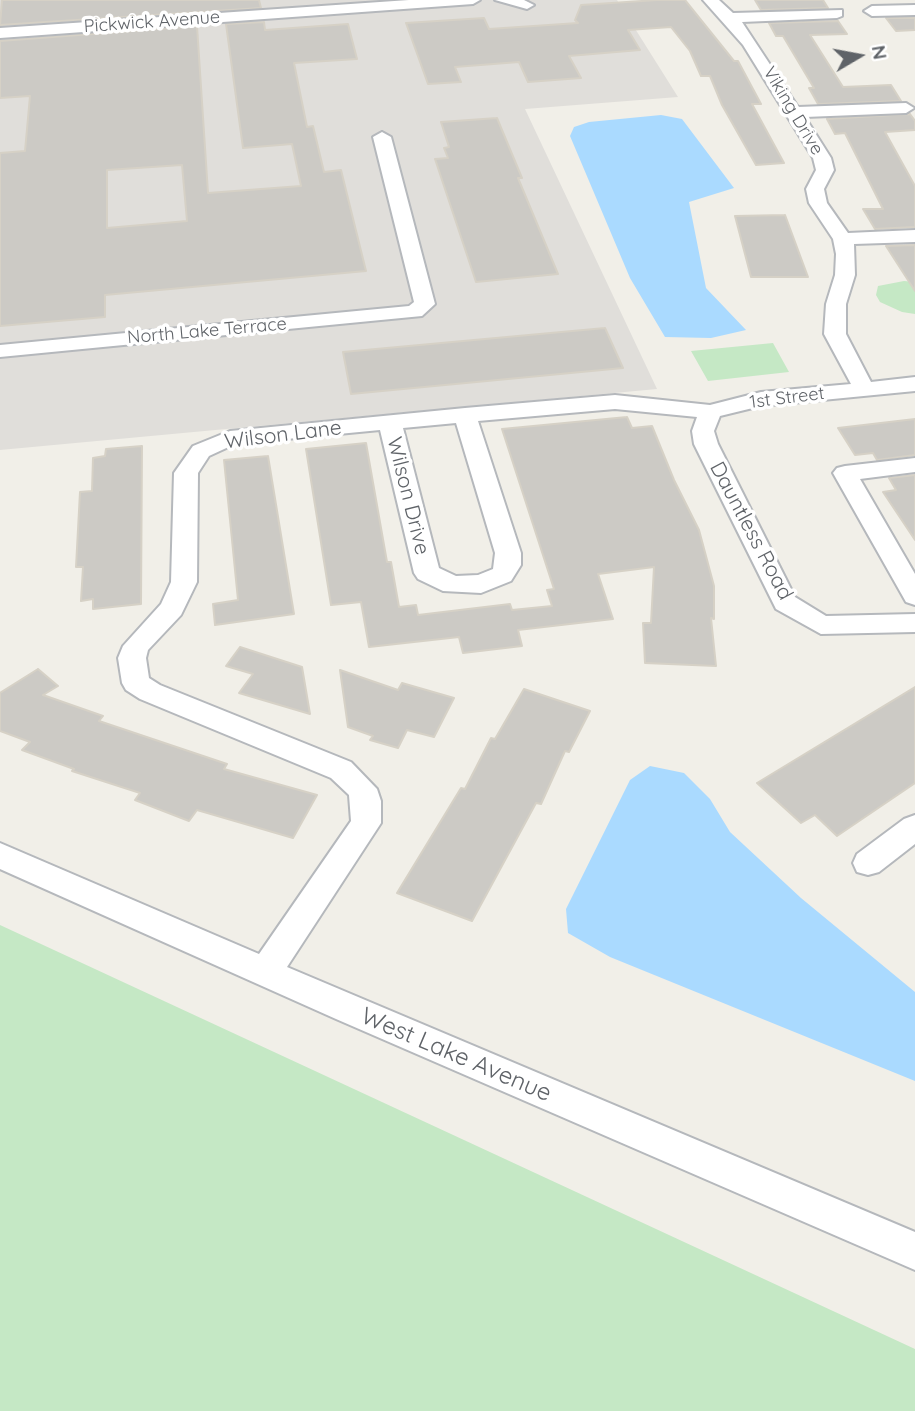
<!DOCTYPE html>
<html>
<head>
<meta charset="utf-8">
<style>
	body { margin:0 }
	#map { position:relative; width:915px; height:1411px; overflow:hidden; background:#f1efe8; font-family:Quicksand,sans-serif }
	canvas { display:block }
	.north { position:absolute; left:824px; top:21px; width:70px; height:70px; -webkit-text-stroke:5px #fff; paint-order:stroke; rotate:80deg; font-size:19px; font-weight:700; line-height:28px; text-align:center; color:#5f6368 }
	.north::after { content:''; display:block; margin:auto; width:24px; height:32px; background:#5f6368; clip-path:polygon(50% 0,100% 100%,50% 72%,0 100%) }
</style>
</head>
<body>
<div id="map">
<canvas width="915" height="1411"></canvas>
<div class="north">N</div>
</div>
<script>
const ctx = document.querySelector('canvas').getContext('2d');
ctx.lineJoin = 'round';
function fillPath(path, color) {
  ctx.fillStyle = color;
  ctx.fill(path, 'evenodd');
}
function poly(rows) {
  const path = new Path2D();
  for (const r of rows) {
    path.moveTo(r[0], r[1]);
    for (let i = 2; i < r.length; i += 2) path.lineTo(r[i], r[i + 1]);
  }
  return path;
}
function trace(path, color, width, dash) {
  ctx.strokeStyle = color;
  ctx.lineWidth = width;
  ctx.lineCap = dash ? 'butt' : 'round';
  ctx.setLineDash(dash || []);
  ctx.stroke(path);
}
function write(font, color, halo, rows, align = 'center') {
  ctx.font = font + ' Quicksand,sans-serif';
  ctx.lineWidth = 7;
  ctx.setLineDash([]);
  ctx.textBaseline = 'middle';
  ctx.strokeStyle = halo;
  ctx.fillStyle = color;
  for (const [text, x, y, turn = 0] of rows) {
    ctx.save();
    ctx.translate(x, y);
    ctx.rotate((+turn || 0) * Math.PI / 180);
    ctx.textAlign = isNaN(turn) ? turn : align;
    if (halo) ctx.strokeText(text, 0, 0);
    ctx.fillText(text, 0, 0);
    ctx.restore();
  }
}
fillPath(poly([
	[0,0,617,0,678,97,525,109,657,389,0,450]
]), '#e0deda');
fillPath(poly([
	[904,281,915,282,915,314,902,312,880,302,876,295,878,286],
	[773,343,789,372,708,381,691,351],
	[0,925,915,1349,915,1411,0,1411]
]), '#c5e8c5');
fillPath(poly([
	[661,115,682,119,734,188,689,202,706,288,746,330,711,338,665,337,630,278,570,136,574,127,589,122],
	[650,766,684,773,710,799,730,832,801,898,915,992,915,1081,610,957,568,933,566,909,630,780]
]), '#aadaff');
const building = poly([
	[2,0,259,0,261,8,0,25,2,0],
	[657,0,685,0,734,61,738,61,761,104,752,104,784,163,756,165,722,105,710,76,701,76,690,51,671,27,628,30,640,50,569,56,581,78,528,82,519,62,455,67,461,82,428,84,406,23,484,18,489,29,578,23,575,20,581,5,657,0],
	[755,0,823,0,828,8,761,10,755,0],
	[886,18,915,18,915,30,896,31,886,18],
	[838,21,847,34,810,35,843,87,891,85,901,101,818,104,809,88,814,88,783,36,776,36,769,23,838,21],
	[264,22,265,30,348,24,357,59,294,63,307,127,313,126,324,172,341,170,366,271,105,295,105,317,0,326,0,153,25,151,30,96,0,98,0,41,197,26,208,193,301,186,292,144,243,148,226,24,264,22],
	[182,165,187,221,107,228,107,170,182,165],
	[910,114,915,121,915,130,885,132,915,186,915,227,875,229,863,209,883,209,845,133,835,134,827,119,910,114],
	[497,118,522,178,518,178,558,274,476,282,435,159,448,158,444,148,449,147,441,122,497,118],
	[785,215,808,277,751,277,735,216,785,215],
	[915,245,915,291,886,246,915,245],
	[605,328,623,368,351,394,343,352,605,328],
	[627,417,632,428,652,426,674,480,699,530,714,586,714,619,711,618,716,666,645,663,643,623,651,623,654,567,598,574,613,619,518,630,522,646,463,653,459,637,369,647,361,602,331,605,306,449,366,443,387,562,391,562,399,607,416,605,418,615,510,604,512,610,552,606,547,590,554,589,502,429,627,417],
	[915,419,915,455,877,460,873,453,855,455,838,428,915,419],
	[142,446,141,604,93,609,93,599,81,601,83,567,76,567,80,492,92,491,93,458,105,456,106,449,142,446],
	[268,456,294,614,215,625,213,604,238,600,224,460,268,456],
	[915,475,915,540,883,492,896,490,889,478,915,475],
	[240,647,302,667,310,714,239,693,253,674,226,666,240,647],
	[38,669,58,686,43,695,103,716,99,721,227,764,224,769,317,795,293,838,197,810,189,821,135,800,140,793,72,771,74,769,22,750,30,742,0,731,0,693,38,669],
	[340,670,398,690,402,683,454,698,434,737,407,730,398,748,370,740,373,736,348,727,340,670],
	[915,687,915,783,837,836,815,815,801,823,757,783,915,687],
	[524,689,590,711,569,752,565,751,541,804,536,803,472,921,397,893,461,788,465,789,491,738,495,739,524,689]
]);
fillPath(building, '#cccac5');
trace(building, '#d6d1c6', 2);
const minor = poly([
	[409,0,480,0,473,4,0,38,0,28,409,0],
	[495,0,524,0,534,5,527,9,495,0],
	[703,0,719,0,733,13,842,10,842,16,837,18,742,22,798,107,906,103,914,108,906,113,805,117,831,158,834,170,824,189,827,203,848,233,915,230,915,242,854,244,855,275,846,304,846,334,871,382,915,377,915,391,761,406,720,416,714,431,718,444,795,597,826,616,915,614,915,632,821,634,776,609,694,444,692,431,697,417,615,409,478,421,521,553,521,565,511,581,481,593,443,591,418,579,414,573,380,430,235,444,209,456,198,473,197,582,181,615,148,650,146,658,149,678,160,685,351,762,377,789,381,801,381,823,287,967,915,1232,915,1270,336,1019,0,869,0,843,259,954,351,821,349,795,331,778,140,699,126,690,122,683,118,658,123,646,161,604,171,582,174,473,193,446,230,431,465,408,615,395,710,405,761,392,851,384,824,334,826,304,835,275,836,254,833,239,809,203,806,189,816,170,813,158,743,45,703,0],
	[456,423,495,553,493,569,478,575,456,576,439,568,403,428,456,423],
	[915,5,915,15,872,16,864,11,872,6,915,5],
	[382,132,391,137,435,304,422,316,0,357,0,345,409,306,414,302,373,137,382,132],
	[915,458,915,472,860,479,915,574,915,605,906,602,833,473,837,468,845,466,915,458],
	[915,815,915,844,879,872,868,875,857,872,853,863,857,854,904,819,915,815]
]);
trace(minor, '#b5b8bc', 4);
fillPath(minor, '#fff');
write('18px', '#5f6368', '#fff', [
	["Pickwick Avenue",152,22,-4],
	["Viking Drive",793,111,59],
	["North Lake Terrace",207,331,-5],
	["1st Street",787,398,-7]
]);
write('21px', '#5f6368', '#fff', [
	["Wilson Lane",283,435,-7],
	["Wilson Drive",408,496,76],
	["Dauntless Road",751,531,62]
]);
write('24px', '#5f6368', '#fff', [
	["West Lake Avenue",456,1055,23]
]);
</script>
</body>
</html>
